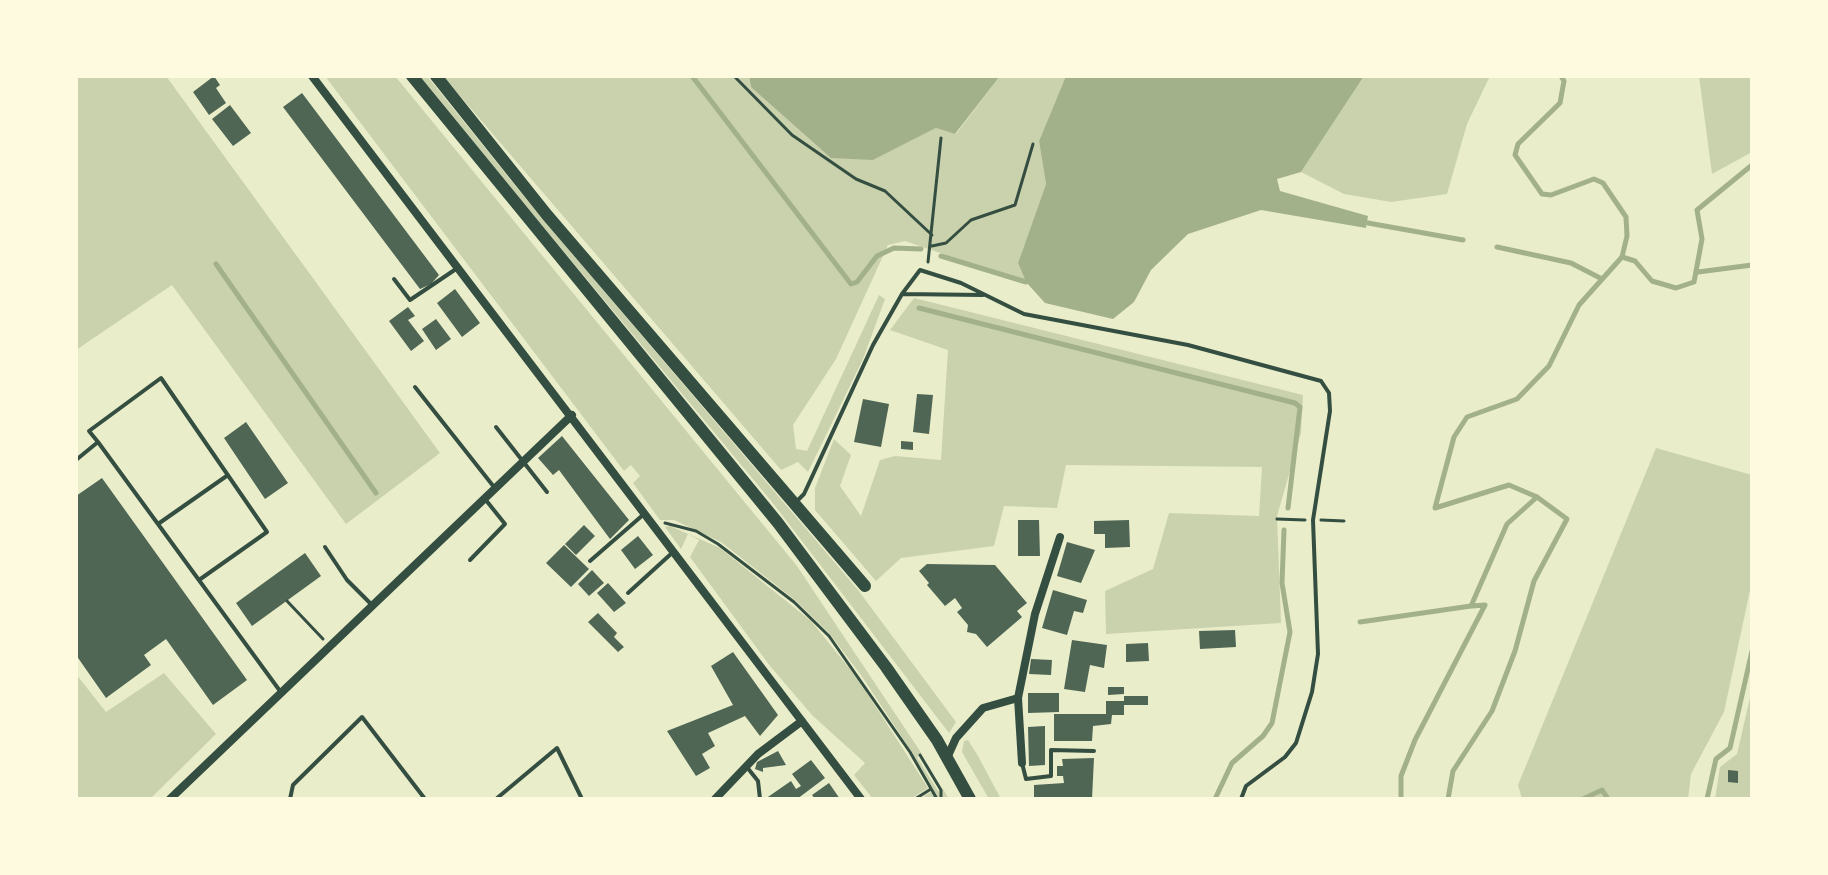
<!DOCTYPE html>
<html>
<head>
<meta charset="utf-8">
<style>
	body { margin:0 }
	#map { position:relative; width:1828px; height:875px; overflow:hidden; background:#e9edc9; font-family:"DejaVu Sans",sans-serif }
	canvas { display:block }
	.frame { position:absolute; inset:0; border:78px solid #fefae0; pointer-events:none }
</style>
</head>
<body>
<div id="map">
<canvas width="1828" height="875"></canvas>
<div class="frame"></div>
</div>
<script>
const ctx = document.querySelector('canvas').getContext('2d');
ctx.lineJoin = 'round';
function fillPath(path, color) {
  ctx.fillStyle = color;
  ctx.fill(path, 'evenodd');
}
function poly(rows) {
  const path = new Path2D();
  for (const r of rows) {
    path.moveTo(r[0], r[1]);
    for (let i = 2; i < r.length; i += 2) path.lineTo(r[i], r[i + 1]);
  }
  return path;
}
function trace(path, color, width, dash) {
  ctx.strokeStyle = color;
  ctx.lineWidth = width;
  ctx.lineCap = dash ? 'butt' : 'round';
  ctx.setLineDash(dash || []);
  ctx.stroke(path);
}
fillPath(poly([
	[76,76,166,76,440,453,346,524,172,285,76,350],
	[325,76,395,76,797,566,922,754,917,757,938,791,943,789,949,799,920,799,934,790,913,754,861,675,829,633,795,600,721,542,674,520,660,520,633,483,640,476,631,465,624,471],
	[418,76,427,76,526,199,858,590,956,722,949,733,772,502],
	[443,76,749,76,751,87,873,160,936,128,956,134,1000,76,1066,76,1039,141,1046,184,1018,263,1026,282,905,241,888,245,836,359,793,425,796,449,807,451,879,295,885,299,863,359,808,472,798,462,781,470],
	[1364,76,1490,76,1467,124,1447,194,1391,202,1344,194,1301,172],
	[1699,76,1752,76,1752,152,1712,174],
	[914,298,1303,395,1301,433,1277,516,1281,623,1106,634,1105,591,1153,569,1169,513,1259,516,1262,467,1066,465,1057,508,1004,506,994,546,901,558,876,581,815,510,815,488,834,439,851,455,840,486,861,516,880,460,895,456,941,460,948,350,890,330],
	[1656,448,1752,475,1752,581,1724,712,1691,774,1688,799,1522,799,1518,785],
	[670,526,720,548,811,621,858,679,928,788,910,799,873,799,854,775,865,763,812,715,770,666,690,557,699,540,688,534,681,549,665,527],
	[164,673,216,734,150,799,76,799,76,674,106,712],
	[1752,689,1752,799,1715,799,1720,767,1737,754],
	[968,740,978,756,1001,799,989,799,970,766,962,752,964,741]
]), '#cad2ad');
fillPath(poly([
	[749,76,1000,76,955,134,936,128,873,160,831,158,751,87],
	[1066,76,1364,76,1301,172,1277,179,1280,191,1368,216,1366,228,1261,210,1188,234,1151,270,1134,302,1113,319,1045,303,1026,282,1018,263,1046,184,1039,141]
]), '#a3b18a');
trace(poly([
	[692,76,851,284,857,282,877,256,894,248,921,249],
	[1368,223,1463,240],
	[1497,247,1571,263,1602,279],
	[941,256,1026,282],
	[1622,257,1635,261,1652,281,1676,288,1694,282,1702,239,1697,210,1752,165],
	[216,264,376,493],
	[1698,272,1752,265],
	[919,308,1295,403,1300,407,1288,508],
	[1360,622,1471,606,1507,524,1537,497],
	[1215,799,1232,763,1263,736,1272,723,1290,632,1282,583,1284,530],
	[1401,799,1401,776,1415,740,1485,605,1472,606],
	[1448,799,1453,771,1492,711,1515,651,1534,581,1567,519,1537,497,1509,485,1435,508,1454,437,1467,417,1517,399,1549,366,1579,305,1622,257,1627,236,1626,217,1603,183,1594,179,1551,195,1542,194,1515,155,1518,144,1560,103,1564,81,1561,76],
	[1583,799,1602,790,1608,799],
	[1707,799,1716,759,1730,748,1752,651]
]), '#a3b18a', 5);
fillPath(poly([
	[214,76,220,85,216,88,226,103,209,115,193,92],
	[302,93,439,275,431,284,420,289,283,107],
	[230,105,251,133,233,146,212,119],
	[455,289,480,323,462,337,437,303],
	[408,307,415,316,408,320,424,341,411,351,389,321],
	[436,319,451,339,436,350,422,329],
	[917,394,933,395,929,434,913,432],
	[863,399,889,404,881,447,854,442],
	[246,422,288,483,265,499,224,438],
	[562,436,629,520,610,539,559,470,553,475,538,458],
	[901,441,913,442,913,450,901,449],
	[102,478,247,680,213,705,166,639,144,655,151,665,106,698,76,655,76,496],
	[1018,520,1039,520,1040,556,1018,556],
	[1129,520,1130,547,1105,548,1105,534,1094,534,1094,521],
	[584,525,595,536,576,555,565,544],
	[638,536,653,555,635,569,621,550],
	[1067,542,1095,550,1081,583,1057,576],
	[564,545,589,569,571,587,546,563],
	[305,553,321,576,252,626,236,603],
	[927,564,995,565,1027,603,1017,611,1022,617,987,647,976,634,967,632,968,625,957,612,962,608,955,598,945,606,927,585,929,583,919,571],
	[592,570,604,583,589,596,578,584],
	[608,583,626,603,614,612,597,593],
	[1053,590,1087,600,1083,613,1074,611,1067,635,1042,628],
	[598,613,617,633,614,637,624,647,618,652,588,622],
	[1235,630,1236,647,1200,649,1199,631],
	[1072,640,1107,645,1104,668,1090,665,1085,692,1064,689],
	[1148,643,1149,661,1126,662,1126,644],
	[733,652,778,715,760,736,745,716,708,733,715,746,702,754,710,768,696,776,667,731,733,705,711,666],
	[1031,659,1052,660,1051,675,1029,674],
	[1108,687,1124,687,1124,694,1108,695],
	[1028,693,1059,693,1059,712,1028,713],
	[1124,696,1148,696,1148,705,1124,705,1124,715,1112,715,1111,724,1093,726,1092,741,1054,741,1054,714,1106,714,1106,701,1124,701],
	[1045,726,1045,765,1029,766,1028,727],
	[778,751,786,765,763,768,763,772,755,769,757,762],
	[1094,758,1092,799,1034,799,1034,785,1064,783,1063,776,1057,776,1057,766,1063,766,1062,759],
	[811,760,825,778,797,799,765,799,791,781,796,789,801,786,792,774],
	[1728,770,1738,771,1738,783,1728,782],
	[829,783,840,799,815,799,812,795]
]), '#4f6655');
trace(poly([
	[734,76,792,135,856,179,885,191,932,235],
	[932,246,946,243,971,220,1015,205,1033,144],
	[928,262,941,138],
	[1277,519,1305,520],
	[1321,520,1344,521],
	[665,523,696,531,718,544,794,602,829,636,910,752,937,799],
	[287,601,323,639],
	[920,755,941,790,941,799],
	[915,799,931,789]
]), '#344e41', 3);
trace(poly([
	[394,279,410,300,456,269],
	[902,294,983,295],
	[415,387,494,487],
	[496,427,547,492],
	[98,442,89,431,161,378,267,532,199,580],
	[76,460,98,442,280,691],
	[796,502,804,494,873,345,902,294,920,270,961,283,1024,314,1188,345,1321,381,1329,393,1330,411,1313,520,1318,654,1312,692,1296,743,1285,757,1246,786,1241,799],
	[158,524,228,475],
	[325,547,347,580,371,604],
	[470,560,505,524,485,499],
	[590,561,644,514],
	[628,593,672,553],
	[1022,763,1026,779,1051,776,1051,750,1094,751],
	[746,766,758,781,760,799],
	[290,799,293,785,362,717,425,799],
	[496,799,557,748,582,799]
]), '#344e41', 4);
trace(poly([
	[312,76,861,799],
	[1018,698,1022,763],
	[947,758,956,738,983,708,1018,698,1035,614,1060,537],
	[170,799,572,415],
	[715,799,758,754,802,721]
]), '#344e41', 8);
trace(poly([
	[412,76,778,523,886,667,937,740,970,799],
	[436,76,547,215,865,586]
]), '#344e41', 12);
</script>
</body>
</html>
